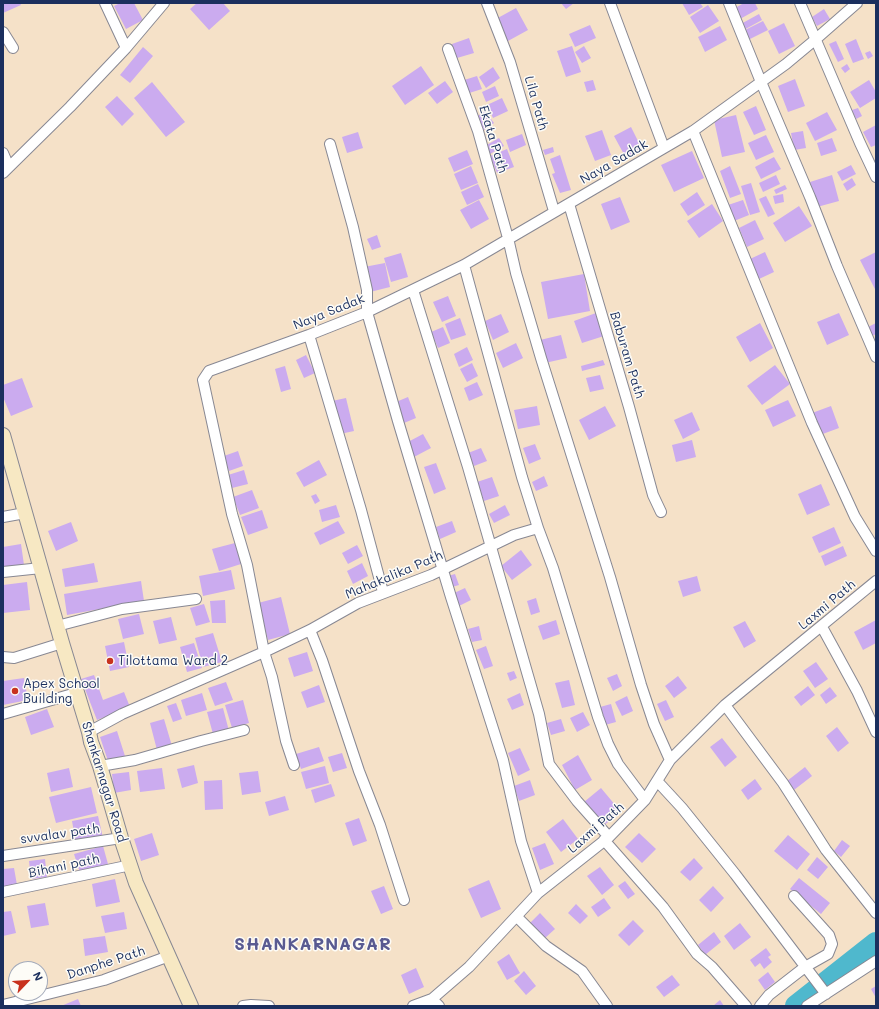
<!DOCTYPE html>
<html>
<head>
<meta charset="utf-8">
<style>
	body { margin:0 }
	#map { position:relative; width:879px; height:1009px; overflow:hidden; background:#f5e1c8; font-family:Mali,sans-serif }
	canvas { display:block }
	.frame { position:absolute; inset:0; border:4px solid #1b2f5e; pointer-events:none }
	.north { position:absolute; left:8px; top:961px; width:40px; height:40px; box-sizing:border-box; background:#fdfcf7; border:1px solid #a3aaba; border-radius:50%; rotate:65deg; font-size:11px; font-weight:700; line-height:16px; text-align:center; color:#1b2f5e }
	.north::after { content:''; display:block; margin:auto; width:14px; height:18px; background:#c8321e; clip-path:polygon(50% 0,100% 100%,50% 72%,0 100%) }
</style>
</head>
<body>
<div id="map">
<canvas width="879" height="1009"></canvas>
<div class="frame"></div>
<div class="north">N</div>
</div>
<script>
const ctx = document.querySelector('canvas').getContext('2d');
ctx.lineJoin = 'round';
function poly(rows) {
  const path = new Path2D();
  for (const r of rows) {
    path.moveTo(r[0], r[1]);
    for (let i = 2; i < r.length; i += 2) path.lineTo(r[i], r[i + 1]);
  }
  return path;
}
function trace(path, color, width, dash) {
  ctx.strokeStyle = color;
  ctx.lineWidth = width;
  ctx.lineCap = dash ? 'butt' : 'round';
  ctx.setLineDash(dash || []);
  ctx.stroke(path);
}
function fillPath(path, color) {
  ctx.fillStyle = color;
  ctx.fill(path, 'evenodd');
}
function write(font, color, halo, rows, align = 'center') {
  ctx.font = font + ' Mali,sans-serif';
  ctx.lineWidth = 3;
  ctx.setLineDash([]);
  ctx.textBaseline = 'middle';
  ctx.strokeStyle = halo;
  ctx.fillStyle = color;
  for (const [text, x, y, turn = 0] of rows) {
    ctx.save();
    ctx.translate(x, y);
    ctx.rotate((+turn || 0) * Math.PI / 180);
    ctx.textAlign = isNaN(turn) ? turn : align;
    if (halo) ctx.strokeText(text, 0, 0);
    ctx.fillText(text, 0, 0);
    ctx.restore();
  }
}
trace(poly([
	[796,1006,876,943]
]), '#4fb8cd', 22);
fillPath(poly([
	[3,3,20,3,21,5,3,13],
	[120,3,134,3,143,20,126,29,114,6],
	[197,3,223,3,230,11,209,30,190,9],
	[561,3,574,3,566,9],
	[682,3,700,3,703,7,689,15],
	[744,3,755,3,758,9,740,19,735,8],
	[708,5,719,21,700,33,690,17],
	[516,8,528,30,508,41,496,19],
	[824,9,830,19,817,26,812,17],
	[759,14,762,20,742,31,739,25],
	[763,21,768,30,748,40,743,31],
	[784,23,795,46,779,54,768,31],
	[590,25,596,38,575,47,569,34],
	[720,26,727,40,705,52,698,37],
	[469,38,474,53,457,58,452,44],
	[856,39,864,59,853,63,845,44],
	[836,41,844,59,838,62,829,44],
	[572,46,581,72,566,77,557,51],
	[584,46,591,58,582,63,575,52],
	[143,47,153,56,130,83,120,75],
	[870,51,873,56,868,59,865,53],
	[847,64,850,69,845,73,841,68],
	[421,66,434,85,405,105,392,86],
	[493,67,500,78,486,88,479,77],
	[477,76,482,89,466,94,461,81],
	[795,79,805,106,788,112,778,86],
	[593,80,596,90,587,92,584,82],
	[869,80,876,92,876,98,860,108,850,92],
	[445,81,453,92,437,104,428,93],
	[152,82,185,122,166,137,134,98],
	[495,86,499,96,486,102,482,92],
	[117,96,134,114,122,126,105,107],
	[502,98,508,111,493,118,487,105],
	[756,106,766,130,754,135,743,112],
	[858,108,862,116,856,119,852,110],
	[485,111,494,123,484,130,475,118],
	[827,112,837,130,815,141,806,123],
	[736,115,745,152,722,157,714,120],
	[876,125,876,145,871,147,863,132],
	[631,127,642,149,626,158,614,136],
	[602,130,611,155,595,161,585,136],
	[803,131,806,148,794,150,791,133],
	[358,132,363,148,347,153,342,137],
	[522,134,526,145,510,152,506,140],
	[766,135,774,152,756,160,748,143],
	[499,138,504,146,490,154,485,146],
	[832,138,837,151,821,156,817,143],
	[553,147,554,152,545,155,543,150],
	[507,149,514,167,497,173,490,156],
	[467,150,473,164,454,172,448,158],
	[692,151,704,178,674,192,661,165],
	[560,155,571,190,560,193,552,174,555,173,550,159],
	[774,157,781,169,761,179,755,167],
	[851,165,856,174,842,181,837,172],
	[471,166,478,183,461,190,454,174],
	[730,166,741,194,730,198,720,171],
	[776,175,780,184,763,192,759,183],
	[832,175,839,201,817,207,810,182],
	[852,178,856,185,847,191,843,184],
	[751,183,760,212,750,215,741,186],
	[478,184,484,197,467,205,461,192],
	[785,185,787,189,776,194,774,190],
	[697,192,705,205,688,216,680,204],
	[783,194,784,202,775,204,773,196],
	[766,196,775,214,768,217,759,199],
	[620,197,630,222,611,230,601,204],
	[479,200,489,219,471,229,460,210],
	[743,200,749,215,734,221,728,205],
	[712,204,723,221,699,238,687,221],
	[799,206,812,226,785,242,773,223],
	[755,220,764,239,747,247,739,228],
	[377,235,381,247,372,250,367,239],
	[765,252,774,272,759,279,750,259],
	[876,252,876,291,860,260],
	[401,253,408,277,391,282,384,258],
	[385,263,390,287,370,292,364,267],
	[584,274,590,311,548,319,541,282],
	[448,296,456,316,442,322,433,302],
	[596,313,604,336,582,343,574,321],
	[839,313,849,335,827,345,817,322],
	[501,314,509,332,493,340,485,321],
	[460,318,466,335,451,340,445,324],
	[760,323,773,348,750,362,736,337],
	[876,323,876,334,872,336,868,327],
	[443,327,450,343,438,348,431,332],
	[561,335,567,358,545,363,540,340],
	[516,343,523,358,503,368,496,353],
	[467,347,473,360,459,367,454,354],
	[306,355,315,373,304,378,296,360],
	[603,360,605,365,582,371,581,366],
	[472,363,478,376,467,382,460,369],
	[775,365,790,384,762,405,747,386],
	[285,366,291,389,281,392,275,369],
	[600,375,604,389,590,392,586,378],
	[22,378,33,407,11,416,3,397,3,385],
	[477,382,483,395,469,401,464,388],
	[408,397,416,418,404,423,396,402],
	[346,398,354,431,340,434,332,401],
	[788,400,796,416,773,427,765,410],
	[537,406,540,425,518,429,514,410],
	[605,406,616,426,589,440,579,420],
	[831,406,839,428,820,435,812,413],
	[692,412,700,430,683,439,674,420],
	[423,434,431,448,414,457,406,443],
	[692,440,696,457,676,462,672,445],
	[535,444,541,459,529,464,523,448],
	[481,448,487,461,474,466,468,453],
	[238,451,243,466,229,471,224,456],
	[319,460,327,475,304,487,296,473],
	[436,463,446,489,434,494,424,467],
	[244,470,248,484,232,488,228,475],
	[544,476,548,486,536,491,532,482],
	[492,477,499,496,484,501,477,482],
	[821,484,830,505,807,515,798,494],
	[252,490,259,508,240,515,233,497],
	[316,494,320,501,315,504,311,496],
	[336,505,340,517,322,522,319,510],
	[505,505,510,515,494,523,489,514],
	[262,510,268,528,248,535,241,517],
	[338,521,345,533,320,545,314,533],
	[452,521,456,532,440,539,436,527],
	[71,522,78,541,56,551,48,531],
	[834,527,841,543,819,553,812,537],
	[235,543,241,564,219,571,212,549],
	[21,544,24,565,3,568,3,547],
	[357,545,363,556,348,564,342,553],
	[843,546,847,556,825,566,821,556],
	[521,550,532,565,512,580,501,566],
	[94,563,98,582,65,587,62,569],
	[362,563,368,576,353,584,347,571],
	[231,570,235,589,203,596,199,576],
	[455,574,459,585,452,587,448,576],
	[697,576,701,591,683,597,678,581],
	[141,581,144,601,67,615,64,594],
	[27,582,30,610,3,613,3,585],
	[465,588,471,600,457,607,452,594],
	[281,597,290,634,268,640,258,603],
	[536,598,540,612,531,615,527,601],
	[225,600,226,623,212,623,210,601],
	[204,604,210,622,196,626,190,608],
	[139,614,144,634,123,639,118,619],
	[171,617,177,640,159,644,153,621],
	[556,620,560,634,543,640,538,626],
	[876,620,876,643,863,650,854,632],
	[745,621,756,641,744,648,733,627],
	[479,626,482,640,472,642,468,629],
	[213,633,222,662,203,667,195,638],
	[124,642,129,667,110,671,105,646],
	[194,643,202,668,187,672,180,647],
	[486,646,493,666,484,669,476,650],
	[307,652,313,671,294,677,288,658],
	[816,662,828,679,815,688,803,671],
	[514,671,517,678,510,681,507,673],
	[617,674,622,686,613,691,607,678],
	[94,675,103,700,124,692,130,707,97,720,81,679],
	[678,676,687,688,674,698,665,686],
	[24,678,28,700,3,705,3,681],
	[569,680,575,705,562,708,555,683],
	[226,682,233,700,215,706,208,688],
	[319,685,325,702,307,708,301,692],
	[808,686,815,695,801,706,794,697],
	[830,687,837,696,826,704,820,695],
	[202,693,207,710,186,716,181,700],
	[520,693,524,705,512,710,507,699],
	[627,696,633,711,622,716,615,702],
	[243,700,249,723,232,728,225,705],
	[666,700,674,717,665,721,657,704],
	[176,703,182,719,173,722,167,706],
	[611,704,616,722,605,725,600,707],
	[223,708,229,731,213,734,207,712],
	[47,709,54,727,31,735,25,717],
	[583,712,590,725,577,732,570,718],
	[164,719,172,746,157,750,150,723],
	[561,719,565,731,551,735,547,723],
	[837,727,849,743,838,752,826,736],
	[117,731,125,756,108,761,100,737],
	[722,738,737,757,725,767,710,747],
	[319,747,324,761,301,769,296,754],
	[520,748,530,770,518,776,508,753],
	[342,753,347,768,333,772,328,757],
	[578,755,592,780,575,790,562,765],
	[194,765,198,783,182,788,177,769],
	[325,766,329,783,306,789,301,772],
	[805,767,812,776,794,790,787,781],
	[69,768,73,787,51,792,47,773],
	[162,768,165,789,140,792,137,771],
	[258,771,261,792,242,795,239,773],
	[129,772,131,790,114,793,112,774],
	[755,779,762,789,748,800,741,790],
	[222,780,223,809,205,810,204,781],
	[530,780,535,795,519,801,514,786],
	[331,784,335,796,315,803,311,790],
	[91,787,97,813,56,823,49,797],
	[601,788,621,812,603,826,584,802],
	[285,796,289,810,269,816,265,802],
	[98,816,103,838,76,844,72,821],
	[359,818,367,841,353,846,345,823],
	[563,819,578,839,561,852,546,832],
	[152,833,159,855,141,861,134,839],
	[639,833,656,849,642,863,625,847],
	[788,835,810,854,797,870,774,851],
	[842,840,850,846,841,857,834,851],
	[545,843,554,864,540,870,532,848],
	[103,846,108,864,80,873,74,854],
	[817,857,828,867,818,879,807,870],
	[694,858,703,868,690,881,680,872],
	[45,859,47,877,31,879,29,861],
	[600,867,614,885,602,895,587,876],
	[14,868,17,885,3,887,3,869],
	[799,878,830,903,821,914,790,889],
	[115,879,120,902,96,907,92,884],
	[489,880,501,909,481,918,468,889],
	[625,881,635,894,628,899,618,886],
	[384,886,393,909,381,914,371,891],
	[713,886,724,898,711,912,699,900],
	[604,898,611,908,598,917,591,907],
	[45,903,49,925,31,928,27,906],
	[576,904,588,916,580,924,568,913],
	[11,911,16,933,3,936,3,912],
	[124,912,127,929,105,933,101,916],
	[540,913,555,929,545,938,530,923],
	[633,920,644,931,629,946,618,935],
	[740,923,751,937,734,950,724,936],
	[714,932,721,942,705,955,698,945],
	[105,936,108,952,85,956,83,939],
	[766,948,771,955,768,957,772,962,764,969,760,963,755,967,750,960],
	[509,954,520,973,507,980,497,962],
	[416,968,424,987,409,994,401,975],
	[524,971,536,986,526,995,514,981],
	[768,972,775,982,765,990,758,980],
	[672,975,680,985,664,997,656,987],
	[876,986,876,998,871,989],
	[78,999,81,1006,61,1006],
	[720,1000,724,1006,713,1006]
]), '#cbabef');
const street = poly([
	[105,3,126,48],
	[487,3,510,62,554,211],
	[610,3,664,148],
	[729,3,761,82,810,197,837,266,876,357],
	[800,3,860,143,876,177],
	[3,32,13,48],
	[448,49,478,131,508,238,516,273,541,358,610,577,641,685,654,724,670,760],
	[693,131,812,423,855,517,876,551],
	[330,144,353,227,367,290,367,312,398,421,451,597,503,760,521,841,538,893],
	[3,153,9,167],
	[3,173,70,107,126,48,164,3],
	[569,204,629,407,653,495,661,512],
	[464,265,522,477,538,528,553,568,598,717,608,744,618,764,645,800],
	[413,290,468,467,539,714,549,764,577,801,609,837],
	[309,335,361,510,383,592],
	[3,517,25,513],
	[3,572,41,568],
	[57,626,122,609,196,599],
	[822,627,857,691,876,732],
	[310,630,322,660,359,771,380,825,404,900],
	[3,657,14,658,62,643],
	[725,705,783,783,826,850,876,913],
	[3,714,76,693],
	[89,732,122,714,264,652,310,630,358,603,431,575,514,535,538,528],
	[294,765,286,741,272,677,264,652,247,565,232,514,203,380,209,371,309,335,367,312,464,265,693,131,786,64,816,39,857,3],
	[100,766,135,760,201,741,244,730],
	[658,782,682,808,735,874,826,994],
	[604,840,663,907,697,954,712,967,746,1006],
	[3,856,121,838],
	[3,892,131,865],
	[517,917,546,946,582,971,607,1006],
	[432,999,439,1006],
	[3,1005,104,980,169,956],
	[243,1006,251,1005,269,1006],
	[413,1006,432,999,469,967,538,893,609,837,645,800,670,760,725,705,876,581],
	[760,1006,769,995,805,967,828,954,832,944,829,935,794,896],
	[807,1006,876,961]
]);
const secondary = poly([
	[3,435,62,643,89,732,91,742,100,766,121,838,136,883,191,1006]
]);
trace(street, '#888893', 12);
trace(secondary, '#888893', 16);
trace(street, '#fff', 10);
trace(secondary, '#f7e8c3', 14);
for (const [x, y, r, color] of [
	[110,661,4,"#c8321e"],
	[15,691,4,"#c8321e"]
]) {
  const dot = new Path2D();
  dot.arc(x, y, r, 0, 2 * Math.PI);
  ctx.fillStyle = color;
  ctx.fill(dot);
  trace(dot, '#fdfcf7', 1.5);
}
write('13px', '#1b2f5e', '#fdfcf7', [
	["Lila Path",536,103,74],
	["Ekata Path",493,139,73],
	["Naya Sadak",614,162,-30],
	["Naya Sadak",329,312,-22],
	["Baburam Path",627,355,73],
	["Mahakalika Path",394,575,-23],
	["Laxmi Path",827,605,-40],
	["Shankarnagar Road",104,782,73],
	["Laxmi Path",596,828,-41],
	["svvalav path",60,834,-8],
	["Bihani path",64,866,-12],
	["Danphe Path",106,963,-18]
]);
write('13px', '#1b2f5e', '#fdfcf7', [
	["Tilottama Ward 2",118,661],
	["Apex School",23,684],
	["Building",23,699]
], 'left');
ctx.letterSpacing = '1px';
write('bold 17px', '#595a91', '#fdfcf7', [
	["SHANKARNAGAR",313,945]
]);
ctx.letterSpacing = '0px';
</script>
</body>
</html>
